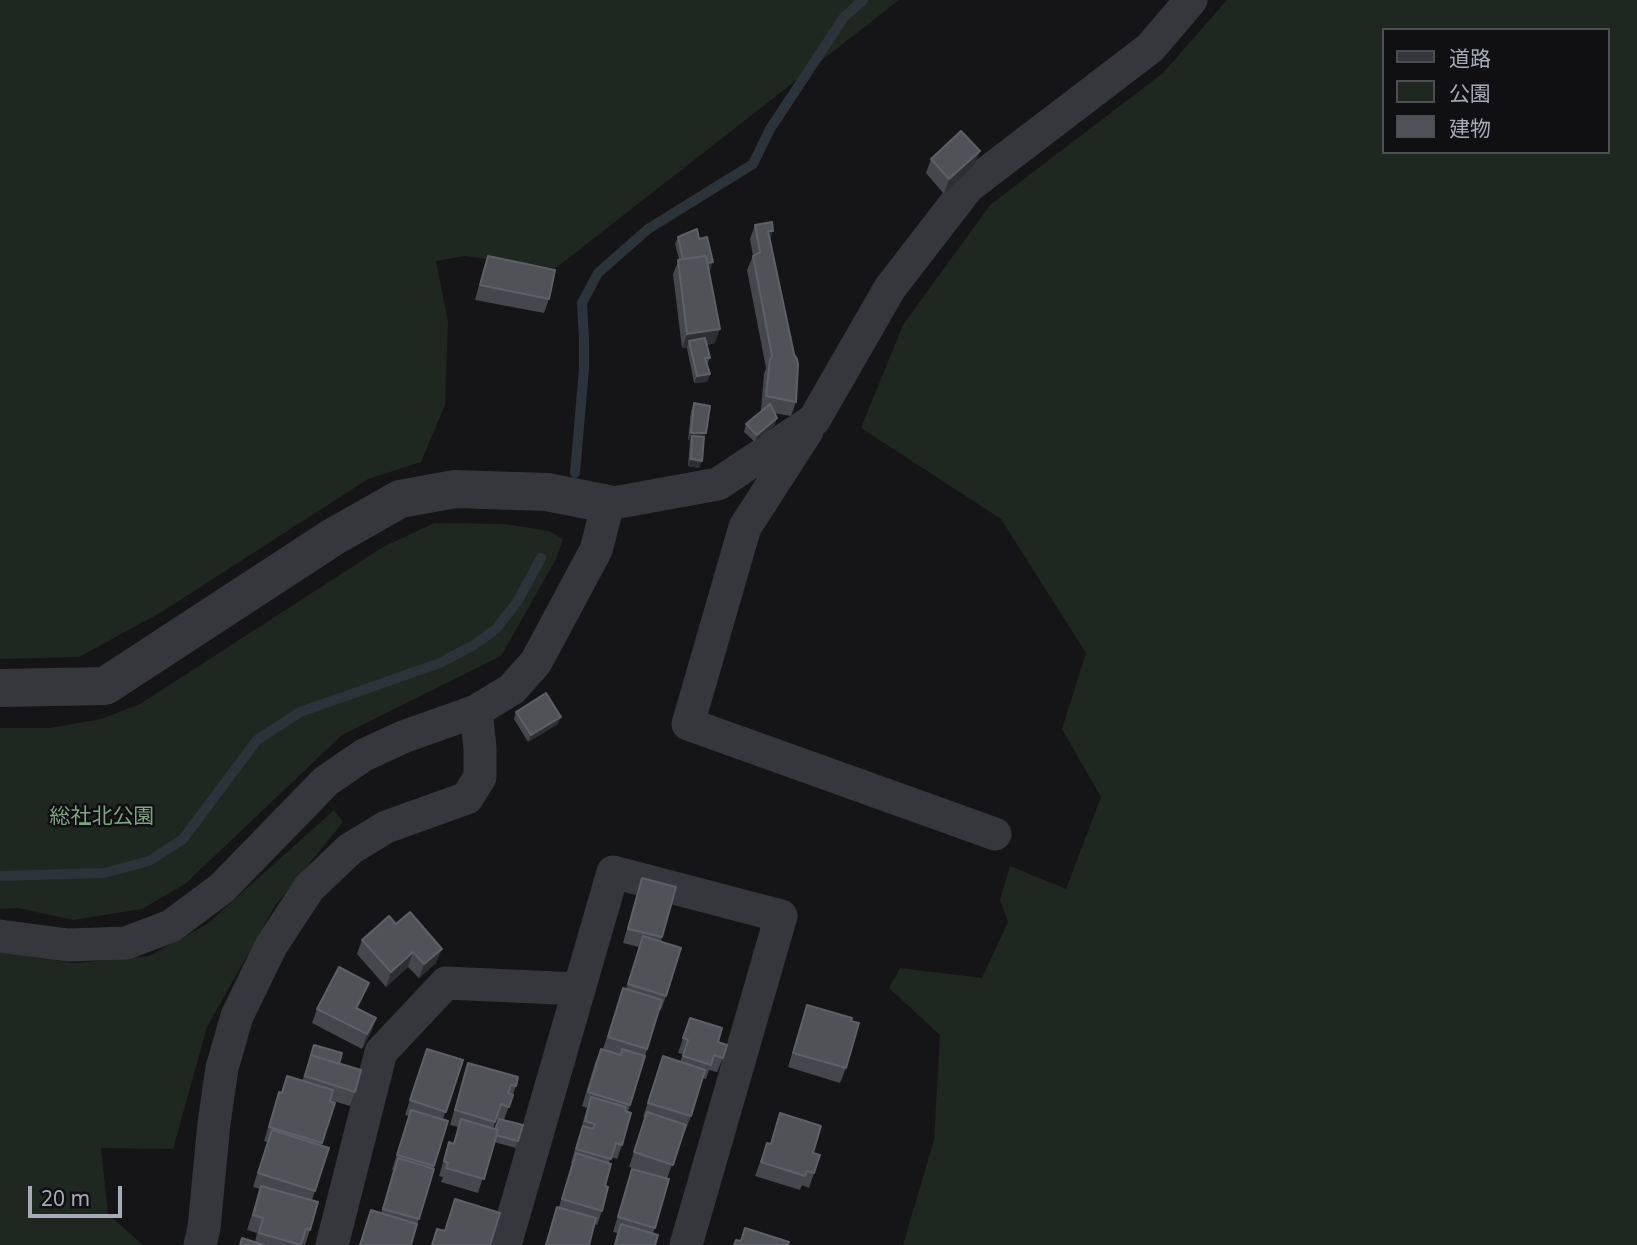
<!DOCTYPE html>
<html>
<head>
<meta charset="utf-8">
<style>
	body { margin:0 }
	#map { position:relative; width:1637px; height:1245px; overflow:hidden; background:#151517; font-family:"Noto Sans","Noto Sans JP",sans-serif }
	canvas { display:block }
	.legend { position:absolute; left:1382px; top:28px; width:228px; height:126px; box-sizing:border-box; background:#101012; border:2px solid #4c4e54; margin:0; padding:9px 12px; list-style:none; font-size:21px; color:#a7abb8 }
	.legend li { display:flex; align-items:center; gap:14px; height:35px }
	.legend b { width:35px; border:2px solid #4c4e54 }
	.scale { position:absolute; left:28px; top:1186px; width:94px; height:32px; box-sizing:border-box; border:4px solid #a7abb8; border-top:0; padding-left:9px; font-size:21px; line-height:24px; white-space:nowrap; color:#a7abb8; -webkit-text-stroke:5px #101012; paint-order:stroke }
</style>
</head>
<body>
<div id="map">
<canvas width="1637" height="1245"></canvas>
<ul class="legend">
<li><b style="height:9px;background:#36373c"></b>道路</li>
<li><b style="height:19px;background:#1f2721"></b>公園</li>
<li><b style="height:19px;background:#515258"></b>建物</li>
</ul>
<div class="scale">20 m</div>
</div>
<script>
const ctx = document.querySelector('canvas').getContext('2d');
ctx.lineJoin = 'round';
function fillPath(path, color) {
  ctx.fillStyle = color;
  ctx.fill(path, 'evenodd');
}
function poly(rows) {
  const path = new Path2D();
  for (const r of rows) {
    path.moveTo(r[0], r[1]);
    for (let i = 2; i < r.length; i += 2) path.lineTo(r[i], r[i + 1]);
  }
  return path;
}
function trace(path, color, width, dash) {
  ctx.strokeStyle = color;
  ctx.lineWidth = width;
  ctx.lineCap = dash ? 'butt' : 'round';
  ctx.setLineDash(dash || []);
  ctx.stroke(path);
}
function write(font, color, halo, rows, align = 'center') {
  ctx.font = font + ' "Noto Sans","Noto Sans JP",sans-serif';
  ctx.lineWidth = 5;
  ctx.setLineDash([]);
  ctx.textBaseline = 'middle';
  ctx.strokeStyle = halo;
  ctx.fillStyle = color;
  for (const [text, x, y, turn = 0] of rows) {
    ctx.save();
    ctx.translate(x, y);
    ctx.rotate((+turn || 0) * Math.PI / 180);
    ctx.textAlign = isNaN(turn) ? turn : align;
    if (halo) ctx.strokeText(text, 0, 0);
    ctx.fillText(text, 0, 0);
    ctx.restore();
  }
}
fillPath(poly([
	[0,0,899,0,556,268,465,256,436,261,448,322,445,405,421,462,368,479,160,613,79,657,0,659],
	[1227,0,1637,0,1637,1245,903,1245,934,1140,940,1035,889,988,900,968,982,978,1008,922,1000,900,1010,866,1066,889,1101,797,1062,729,1086,653,1001,519,861,428,903,325,990,205,1163,73],
	[1383,30,1607,30,1607,152,1383,152],
	[434,523,505,524,549,531,563,539,556,559,501,656,342,735,185,884,142,909,73,920,18,908,0,909,0,728,50,728,101,719,140,704,383,547],
	[334,810,343,822,275,906,207,1027,173,1149,101,1148,108,1214,143,1245,0,1245,0,952,74,963,149,956,207,924]
]), '#1f2721');
trace(poly([
	[575,473,584,369,584,339,582,303,598,273,648,229,753,164,770,129,844,17,863,0],
	[0,876,104,873,149,861,183,839,257,740,300,712,440,663,474,645,496,629,517,602,541,558]
]), '#2b333b', 10);
trace(poly([
	[807,431,745,527,688,724,995,834],
	[0,936,68,945,126,943,171,926,222,888,326,781,364,755,403,737,476,711,512,689,536,662,596,550,608,504,718,484,814,420,890,288,968,187,1150,48,1191,0],
	[200,1245,204,1228,214,1123,222,1068,237,1016,271,946,309,888,350,849,386,827,467,798,480,777,480,748,476,711],
	[332,1245,381,1052,446,983,579,989],
	[505,1245,613,872,781,916,686,1245]
]), '#36373c', 33);
trace(poly([
	[0,688,105,686,333,537,400,499,455,489,547,492,608,504]
]), '#36373c', 38);
fillPath(poly([
	[931,159,974,166,944,194,926,173],
	[755,225,770,240,796,402,791,416,774,413,775,425,755,442,744,432,746,424,762,411,761,410,764,374,766,368,747,270,753,256,750,239],
	[678,237,699,239,711,269,709,270,715,343,707,345,710,358,707,365,710,374,707,382,694,383,687,348,682,348,673,274,679,259,675,244],
	[488,256,549,299,544,313,475,300,483,271],
	[694,403,704,440,699,468,688,466,690,440,688,440,691,411],
	[516,712,558,724,528,742,514,719],
	[642,878,662,937,661,941,666,996,661,1010,659,1010,628,1112,622,1145,617,1159,611,1157,609,1163,602,1211,597,1225,595,1224,589,1245,545,1245,552,1221,557,1207,559,1207,572,1163,571,1163,587,1108,582,1106,595,1063,601,1049,603,1049,623,988,626,989,639,947,623,943,637,893],
	[396,924,436,963,419,978,408,967,386,987,357,954,362,940],
	[369,983,358,1008,376,1018,371,1032,362,1049,312,1023,317,1009],
	[807,1005,846,1068,840,1083,788,1067],
	[690,1018,718,1042,723,1058,717,1072,709,1070,706,1079,702,1078,691,1116,685,1131,684,1130,667,1179,653,1234,655,1245,614,1245,617,1233,613,1232,632,1169,663,1178,629,1167,645,1118,643,1117,663,1056,680,1062,683,1054,678,1053],
	[314,1045,339,1064,355,1092,350,1106,330,1100,330,1101,335,1103,321,1145,329,1148,312,1200,310,1230,305,1245,302,1244,301,1245,239,1245,255,1242,257,1233,247,1230,260,1189,253,1187,267,1142,264,1141,279,1092,281,1093,287,1076,302,1081],
	[463,1060,443,1119,448,1121,411,1245,359,1245,371,1210,381,1213,393,1170,392,1170,409,1116,405,1115,422,1063],
	[468,1063,516,1086,504,1120,518,1141,516,1148,494,1142,478,1193,441,1182,443,1177,439,1176,449,1142,453,1144,458,1127,450,1125],
	[496,1119,498,1120,495,1129,493,1129],
	[780,1113,813,1153,820,1155,809,1188,802,1185,800,1190,755,1176,767,1143,770,1144]
]), '#46474c');
fillPath(poly([
	[980,151,974,166,944,194,949,179],
	[768,231,773,231,768,245],
	[713,262,711,269,682,273,684,265],
	[720,329,715,343,691,347,689,341,687,348,682,348,687,334],
	[710,374,707,382,694,383,697,376],
	[777,418,775,425,755,442,757,435],
	[691,433,706,433,704,440,692,436,690,440,688,440],
	[691,459,702,461,699,468,688,466],
	[561,717,558,724,528,742,531,735],
	[442,949,436,963,419,978,424,964],
	[413,952,408,967,386,987,391,972],
	[369,983,363,997,351,1022,356,1008],
	[376,1018,371,1032,362,1049,367,1034]
]), '#2e2f32');
const building = poly([
	[961,131,980,151,949,179,931,159,961,131],
	[772,222,773,231,768,231,794,354,797,359,798,365,796,402,766,396,770,359,772,356,753,256,760,252,755,225,772,222],
	[697,229,699,239,707,237,713,262,708,263,706,256,683,259,678,237,697,229],
	[488,256,555,270,549,299,480,285,488,256],
	[706,256,720,329,687,334,678,260,706,256],
	[705,338,710,358,705,358,710,374,697,376,689,341,705,338],
	[694,403,710,406,706,433,691,433,694,403],
	[770,404,777,418,757,435,746,424,770,404],
	[692,436,704,437,702,461,691,459,692,436],
	[546,693,561,717,531,735,516,712,546,693],
	[642,878,676,887,662,937,628,929,642,878],
	[410,912,442,949,424,964,413,952,391,972,362,940,389,916,396,924,410,912],
	[643,936,681,948,666,996,628,984,643,936],
	[339,967,369,983,356,1008,376,1018,367,1034,317,1009,339,967],
	[623,988,662,1000,647,1049,608,1037,623,988],
	[807,1005,852,1018,851,1021,859,1023,846,1068,793,1053,807,1005],
	[690,1018,722,1028,718,1042,727,1045,723,1058,714,1055,711,1065,683,1056,688,1040,683,1038,690,1018],
	[314,1045,342,1053,339,1064,311,1055,314,1045],
	[427,1049,463,1060,446,1112,410,1100,427,1049],
	[601,1049,621,1055,622,1049,645,1056,630,1105,588,1092,601,1049],
	[311,1055,361,1070,355,1092,305,1076,311,1055],
	[663,1056,705,1070,691,1116,648,1103,663,1056],
	[468,1063,518,1077,516,1086,511,1085,508,1093,513,1095,509,1107,501,1104,495,1122,455,1110,468,1063],
	[287,1076,333,1090,330,1101,335,1103,322,1143,269,1127,279,1092,282,1093,287,1076],
	[591,1097,626,1107,625,1111,631,1113,622,1145,616,1143,611,1159,576,1149,583,1126,593,1129,595,1124,585,1121,591,1097],
	[411,1110,448,1121,434,1166,397,1155,411,1110],
	[647,1112,686,1125,673,1165,634,1152,647,1112],
	[780,1113,821,1126,813,1153,820,1155,814,1173,807,1171,805,1176,761,1162,767,1143,771,1144,780,1113],
	[461,1119,498,1130,484,1179,446,1168,448,1163,444,1161,449,1142,454,1144,461,1119],
	[499,1119,523,1125,518,1141,496,1135,498,1130,495,1129,499,1119],
	[272,1130,329,1148,315,1191,258,1173,272,1130],
	[576,1153,611,1164,605,1186,608,1187,602,1211,562,1199,576,1153],
	[398,1158,434,1169,419,1219,383,1209,398,1158],
	[632,1169,669,1179,655,1228,618,1217,632,1169],
	[261,1186,318,1202,310,1230,306,1229,301,1245,259,1233,263,1218,253,1215,261,1186],
	[455,1199,500,1213,490,1245,432,1245,437,1229,445,1231,455,1199],
	[557,1207,596,1218,589,1245,546,1245,557,1207],
	[371,1210,417,1224,411,1245,360,1245,371,1210],
	[621,1224,658,1235,655,1245,615,1245,621,1224],
	[745,1228,789,1242,788,1245,734,1245,736,1240,741,1241,745,1228],
	[242,1238,264,1245,240,1245,242,1238]
]);
fillPath(building, '#515258');
trace(building, '#5e6067', 2);
write('21px', '#7da381', '#101012', [
	["総社北公園",102,817]
]);
</script>
</body>
</html>
